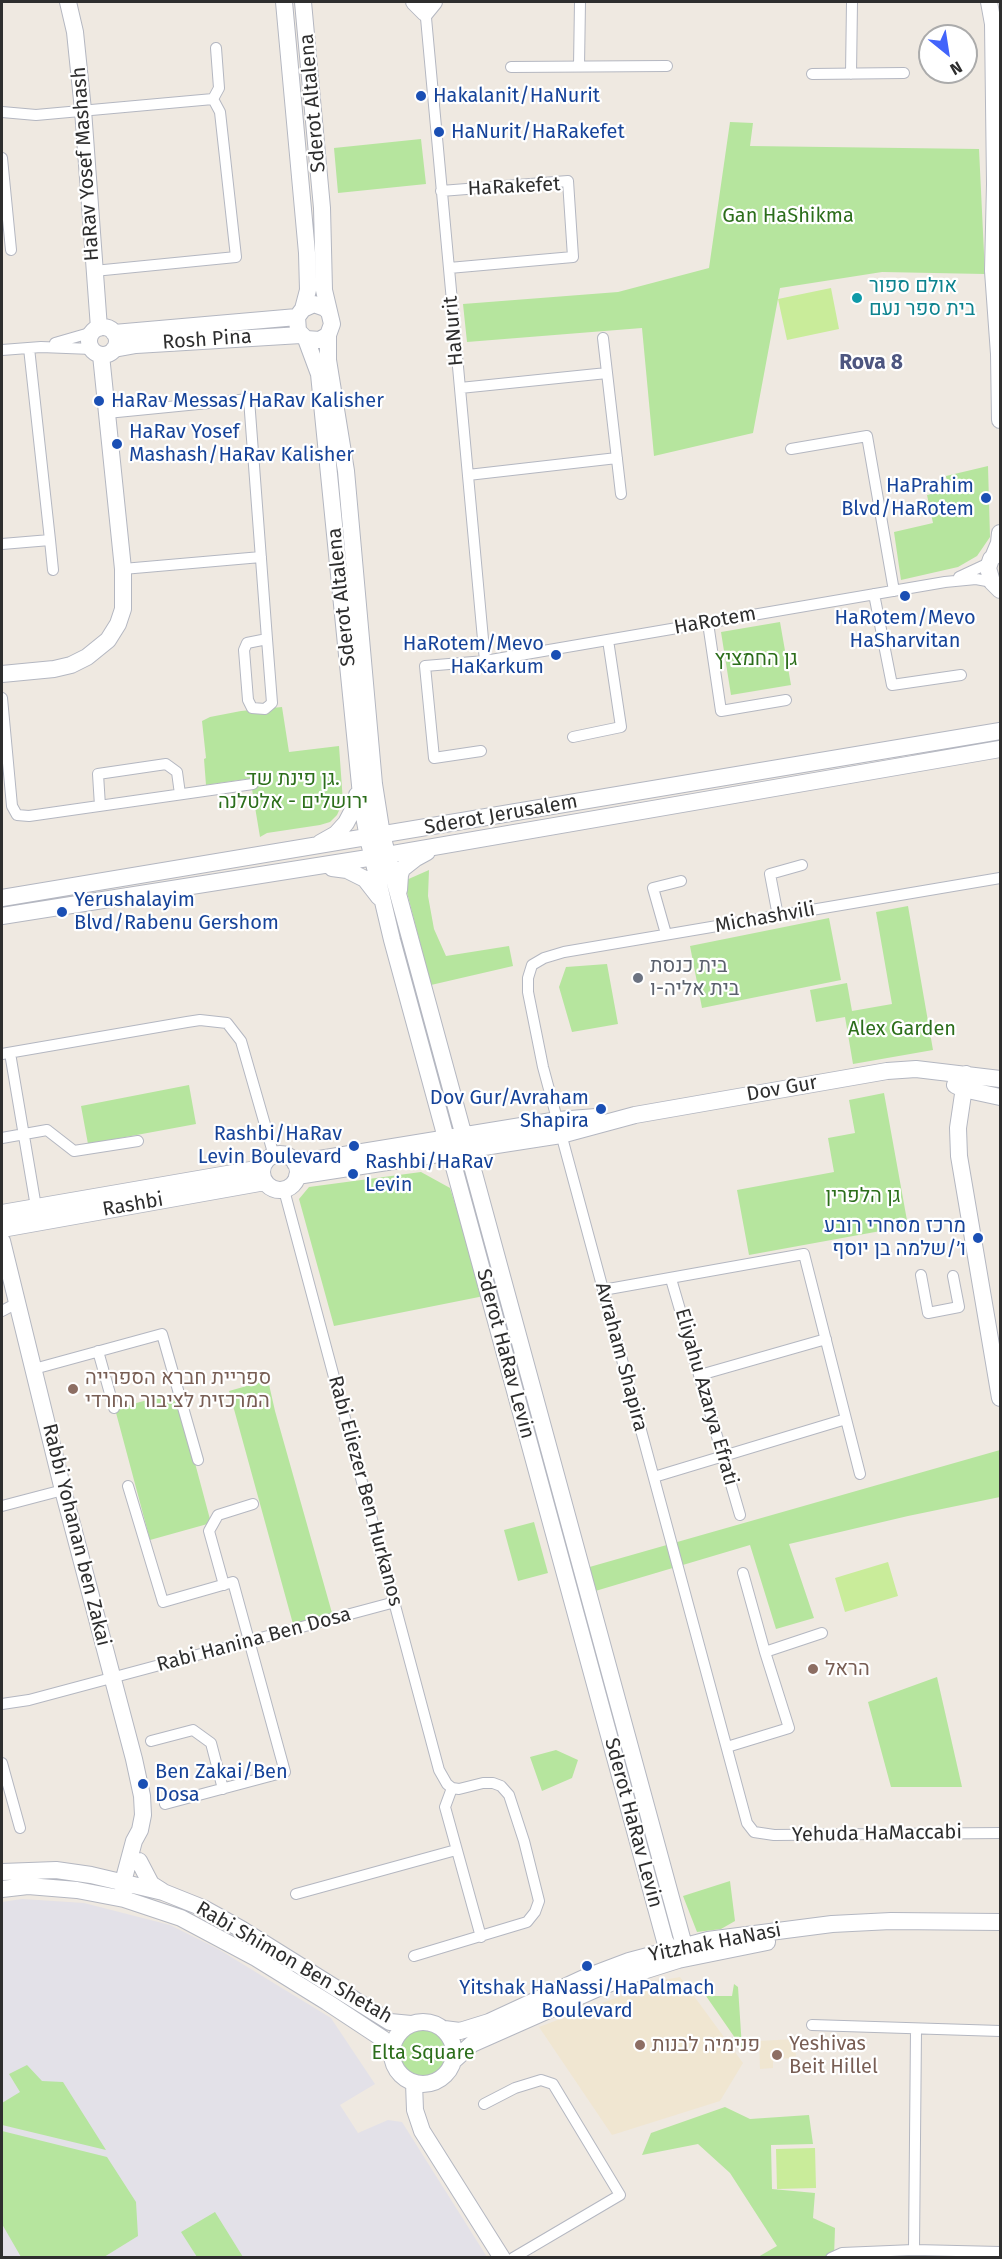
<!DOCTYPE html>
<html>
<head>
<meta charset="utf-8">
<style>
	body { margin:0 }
	#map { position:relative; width:1002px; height:2259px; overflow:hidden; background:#efe9e1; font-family:"Fira Sans",sans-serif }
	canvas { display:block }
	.frame { position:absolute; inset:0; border:3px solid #2e2e2e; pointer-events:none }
	.north { position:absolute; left:918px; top:24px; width:60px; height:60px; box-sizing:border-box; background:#fff; border:2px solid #ababab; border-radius:50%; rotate:150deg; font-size:16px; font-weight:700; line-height:24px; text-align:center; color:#2e2e2e }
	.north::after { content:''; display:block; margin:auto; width:21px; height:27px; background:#4264fb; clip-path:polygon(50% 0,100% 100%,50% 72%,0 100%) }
</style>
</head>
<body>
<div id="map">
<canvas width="1002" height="2259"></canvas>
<div class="frame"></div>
<div class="north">N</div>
</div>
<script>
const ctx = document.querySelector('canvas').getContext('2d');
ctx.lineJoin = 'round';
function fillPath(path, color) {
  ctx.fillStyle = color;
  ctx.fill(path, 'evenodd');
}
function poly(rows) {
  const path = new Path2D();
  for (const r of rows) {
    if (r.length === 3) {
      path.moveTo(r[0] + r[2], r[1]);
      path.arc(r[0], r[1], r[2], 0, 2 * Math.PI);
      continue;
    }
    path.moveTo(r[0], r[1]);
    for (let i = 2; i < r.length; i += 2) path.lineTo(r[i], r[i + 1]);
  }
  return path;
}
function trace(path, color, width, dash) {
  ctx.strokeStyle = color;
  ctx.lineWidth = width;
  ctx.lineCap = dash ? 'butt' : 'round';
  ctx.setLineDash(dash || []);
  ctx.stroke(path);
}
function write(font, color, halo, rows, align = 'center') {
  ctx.font = font + ' "Fira Sans",Heebo,sans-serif';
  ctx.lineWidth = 4.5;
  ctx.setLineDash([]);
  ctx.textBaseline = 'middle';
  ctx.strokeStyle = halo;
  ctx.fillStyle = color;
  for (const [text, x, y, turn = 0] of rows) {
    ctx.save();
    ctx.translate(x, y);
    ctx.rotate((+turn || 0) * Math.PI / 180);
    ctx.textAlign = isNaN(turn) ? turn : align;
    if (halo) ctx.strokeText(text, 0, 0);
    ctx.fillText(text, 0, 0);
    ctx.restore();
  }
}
fillPath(poly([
	[22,1899,84,1903,170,1925,218,1949,331,2018,375,2084,340,2105,358,2133,388,2120,402,2122,487,2257,2,2257,2,1902]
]), '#e3e1e8');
fillPath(poly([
	[680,1977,743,2063,720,2101,612,2135,539,2027,663,1980],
	[795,2039,796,2058,773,2059,773,2068,760,2069,759,2041]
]), '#f0e6d1');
fillPath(poly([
	[730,122,753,123,750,146,979,149,985,274,882,272,780,288,753,433,654,456,642,328,467,342,463,304,618,292,709,268],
	[421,139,426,184,338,193,334,148],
	[988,466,990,537,977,556,958,567,901,580,894,532,933,523,927,495,948,490,946,476],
	[780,622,791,685,731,695,721,632],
	[282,707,289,752,339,746,343,802,337,815,330,822,320,825,267,833,260,837,252,789,247,779,206,785,204,759,206,758,202,721,210,717,241,711],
	[429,870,428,896,434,929,446,956,509,946,513,966,431,985,404,881],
	[908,906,933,1050,853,1064,845,1017,816,1022,810,990,847,983,852,1011,892,1004,876,912],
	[829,918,841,980,702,1008,690,946],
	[607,964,618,1024,572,1032,559,987,566,967],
	[189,1085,196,1124,88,1144,81,1106],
	[884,1093,908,1226,749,1255,737,1190,834,1172,828,1138,855,1133,849,1100],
	[421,1172,450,1188,484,1296,334,1326,299,1199,309,1187],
	[268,1380,275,1411,332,1613,293,1624,229,1391],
	[176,1392,211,1523,150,1540,115,1409],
	[1000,1450,1000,1497,908,1516,789,1544,814,1618,776,1629,750,1545,592,1592,586,1568],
	[534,1522,548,1573,518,1581,504,1530],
	[937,1677,962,1787,891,1787,868,1702],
	[556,1750,578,1760,572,1778,542,1791,530,1757],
	[730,1881,735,1921,721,1929,697,1932,683,1896],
	[734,1984,738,1987,742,2048,706,1996,732,1996],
	[423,2053,25],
	[27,2065,42,2081,63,2082,106,2150,2,2125,2,2103,20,2092,9,2074],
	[725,2107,750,2119,809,2115,813,2144,771,2145,772,2189,815,2193,813,2218,835,2228,834,2257,758,2257,777,2246,730,2173,698,2144,642,2155,651,2133],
	[2,2131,107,2157,136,2202,138,2236,104,2257,21,2257,2,2224],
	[215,2212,243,2257,197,2257,181,2232]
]), '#b6e59e');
fillPath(poly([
	[831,288,839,329,787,340,778,299],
	[888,1562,898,1596,845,1612,835,1578],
	[815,2148,816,2188,777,2189,776,2149]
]), '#c9ec9a');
const street = poly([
	[425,7,485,661],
	[579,66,580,2],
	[511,67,667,66],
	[812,74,904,73],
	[851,74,852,2],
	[2,112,36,115,213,99],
	[2,158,11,250],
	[441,191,568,181,573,257,449,268],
	[94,271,236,257,220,112,213,99,219,88,216,48],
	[603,338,621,494],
	[55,343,93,332],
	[2,350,41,347,92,349],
	[460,388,607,373],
	[107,413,249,399,267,639,272,703,265,709,252,708,248,700,244,650,247,643,267,639],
	[791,449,867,436,894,591],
	[468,475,617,458],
	[50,540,53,570],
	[2,544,50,540,29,348],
	[123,569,261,557],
	[959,577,989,563],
	[874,594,892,685,961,675],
	[708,623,721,711,786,700],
	[2,698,12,806,17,815,29,816,253,784],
	[573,737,621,727,608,640],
	[481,751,434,758,425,666,485,661,945,582,976,579,992,582],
	[100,806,98,774,166,764,177,772,180,794],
	[1000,878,564,952,544,958,532,965,528,978,528,992,543,1067,747,1823,754,1832,774,1835,1000,1833],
	[778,916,770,874,802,865],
	[666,934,653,888,681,881],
	[10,1053,36,1207],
	[2,1054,187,1022,200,1020,227,1023,241,1041,274,1156],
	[2,1138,47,1130,74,1151,138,1141],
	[284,1190,439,1770,447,1784,452,1788],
	[921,1275,928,1313,959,1307,953,1276],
	[671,1279,740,1515],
	[603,1290,804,1254,860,1474],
	[2,1311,17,1303],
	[98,1351,114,1408],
	[34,1369,162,1334,198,1460],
	[700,1375,826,1339],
	[654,1477,846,1419],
	[128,1486,163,1602,233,1582,285,1772,165,1804],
	[2,1506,63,1490],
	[224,1585,209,1531,218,1515,253,1504],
	[765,1652,822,1633],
	[2,1704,29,1700,395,1602],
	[151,1741,193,1730,211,1743,223,1789],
	[727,1747,789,1728,765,1652,743,1573],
	[2,1763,20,1828],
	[452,1788,445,1807,481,1937],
	[296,1894,456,1850],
	[414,1956,527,1922,535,1912,539,1901,524,1841,509,1795,501,1786,493,1783,483,1783,459,1789,452,1788],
	[812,2025,1000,2031],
	[484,2104,515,2088,541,2080,553,2084,620,2195,513,2258],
	[914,2250,916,2029],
	[831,2258,842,2253,914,2250,1000,2252]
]);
const secondary = poly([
	[68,2,75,32,83,110,99,328],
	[284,2,307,253,308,290,303,309],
	[303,2,322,208,324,290,332,324,328,335,320,340,306,339,298,331,297,317,303,309,314,304,325,308,329,312],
	[414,2,425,13,434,2],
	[989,2,993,24,995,184,993,271,999,354,1000,420],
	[103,341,14],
	[114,333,297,317],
	[328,335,328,360,346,471,374,784,382,835,682,1938,683,1945,678,1960],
	[306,339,319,374,362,805,368,838,392,940,665,1941,678,1960],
	[114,349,136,345,301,335],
	[1000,551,991,559,988,568,992,582,1000,590],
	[994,555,999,543,1000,533],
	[2,674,54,669,71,665,87,657,108,640,118,624,123,609,123,569,101,355],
	[320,843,336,834,346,823,356,804,357,795],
	[332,868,347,870,365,879,379,897],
	[399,890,400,875,402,869,416,858,427,852],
	[2,898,1000,731],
	[2,916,387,855,1000,749],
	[966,1074,958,1128,959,1156,1000,1398],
	[955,1085,963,1089,1000,1097],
	[280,1172,18],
	[295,1163,558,1120,596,1117],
	[297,1176,561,1135,635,1115,887,1071,916,1069,1000,1079],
	[2,1213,262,1168],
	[2,1229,265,1182],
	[2,1241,63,1490,134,1759,142,1796,143,1815,140,1830,134,1841,123,1882,124,1899],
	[139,1861,151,1884,162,1891],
	[2,1872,56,1870,91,1875,163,1892,203,1908,241,1929,390,2022,411,2024],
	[2,1889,28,1886,77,1890,124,1899,181,1918,256,1958,327,2002,383,2039,392,2051],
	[423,2053,31],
	[444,2029,460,2031,489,2022,584,1978,629,1961,708,1940,832,1924,891,1921,1000,1922],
	[453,2061,472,2044,603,1986,640,1972,678,1960,767,1942],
	[414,2083,415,2110,422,2131,502,2258]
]);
trace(street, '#b4b7c1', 12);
trace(secondary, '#b4b7c1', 18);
trace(street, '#fff', 10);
trace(secondary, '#fff', 16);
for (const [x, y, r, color] of [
	[421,96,6,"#1a4fb4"],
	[439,132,6,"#1a4fb4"],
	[857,298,6,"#0f9aa8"],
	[99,401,6,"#1a4fb4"],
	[117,444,6,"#1a4fb4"],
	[986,498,6,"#1a4fb4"],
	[905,596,6,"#1a4fb4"],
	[556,655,6,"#1a4fb4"],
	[62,912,6,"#1a4fb4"],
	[638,978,6,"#6b7280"],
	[601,1109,6,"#1a4fb4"],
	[354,1146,6,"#1a4fb4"],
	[353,1174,6,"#1a4fb4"],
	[978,1238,6,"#1a4fb4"],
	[73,1389,6,"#8d6e63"],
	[813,1669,6,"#8d6e63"],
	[143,1784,6,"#1a4fb4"],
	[587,1966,6,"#1a4fb4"],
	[640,2045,6,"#8d6e63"],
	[777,2055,6,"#8d6e63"]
]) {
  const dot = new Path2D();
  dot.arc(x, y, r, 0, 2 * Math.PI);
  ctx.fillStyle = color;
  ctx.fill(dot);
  trace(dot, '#fff', 2);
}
write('20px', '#164399', '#fff', [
	["Hakalanit/HaNurit",433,96],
	["HaNurit/HaRakefet",451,132],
	["HaRav Messas/HaRav Kalisher",111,401],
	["HaRav Yosef",129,432],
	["Mashash/HaRav Kalisher",129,455],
	["HaPrahim",974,486,"right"],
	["Blvd/HaRotem",974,509,"right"],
	["HaRotem/Mevo",905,618,"center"],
	["HaSharvitan",905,641,"center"],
	["HaRotem/Mevo",544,644,"right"],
	["HaKarkum",544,667,"right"],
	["Yerushalayim",74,900],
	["Blvd/Rabenu Gershom",74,923],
	["Dov Gur/Avraham",589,1098,"right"],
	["Shapira",589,1121,"right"],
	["Rashbi/HaRav",342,1134,"right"],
	["Levin Boulevard",342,1157,"right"],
	["Rashbi/HaRav",365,1162],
	["Levin",365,1185],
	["מרכז מסחרי רובע",966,1226,"right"],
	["ו׳/שלמה בן יוסף",966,1249,"right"],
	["Ben Zakai/Ben",155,1772],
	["Dosa",155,1795],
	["Yitshak HaNassi/HaPalmach",587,1988,"center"],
	["Boulevard",587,2011,"center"]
], 'left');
write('20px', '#2e2e2e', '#fff', [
	["Sderot Altalena",313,103,-95],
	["HaRav Yosef Mashash",86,164,-94],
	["HaRakefet",514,187,-3],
	["HaNurit",454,331,-95],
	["Rosh Pina",207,340,-4],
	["Sderot Altalena",342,597,-96],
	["HaRotem",715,621,-10],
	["Sderot Jerusalem",501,815,-10],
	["Michashvili",765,918,-10],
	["Dov Gur",782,1089,-10],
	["Rashbi",133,1205,-10],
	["Sderot HaRav Levin",505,1354,75],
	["Avraham Shapira",621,1357,75],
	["Eliyahu Azarya Efrati",706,1397,74],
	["Rabi Eliezer Ben Hurkanos",365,1491,75],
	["Rabbi Yohanan ben Zakai",76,1535,76],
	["Rabi Hanina Ben Dosa",254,1640,-15],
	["Sderot HaRav Levin",633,1823,75],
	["Yehuda HaMaccabi",877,1834,-1],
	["Yitzhak HaNasi",715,1943,-11],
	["Rabi Shimon Ben Shetah",294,1963,30]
]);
write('20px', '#2c6e1b', '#fff', [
	["Gan HaShikma",788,216],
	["גן החמציץ",756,659],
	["גן פינת שד.",293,779],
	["ירושלים - אלטלנה",293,802],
	["Alex Garden",902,1029],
	["גן הלפרין",863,1196],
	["Elta Square",423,2053]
]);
write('20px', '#0d838f', '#fff', [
	["אולם ספור",869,286],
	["בית ספר נעם",869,309]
], 'left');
write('20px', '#5b616d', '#fff', [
	["בית כנסת",650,966],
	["בית אליה-ו",650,989]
], 'left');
write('20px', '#785e54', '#fff', [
	["ספריית חברא הספרייה",85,1378],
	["המרכזית לציבור החרדי",85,1401],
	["הראל",825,1669],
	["Yeshivas",789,2044],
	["Beit Hillel",789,2067],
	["פנימיה לבנות",652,2045]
], 'left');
write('bold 21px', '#4d5680', '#fff', [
	["Rova 8",871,363]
]);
</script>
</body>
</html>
